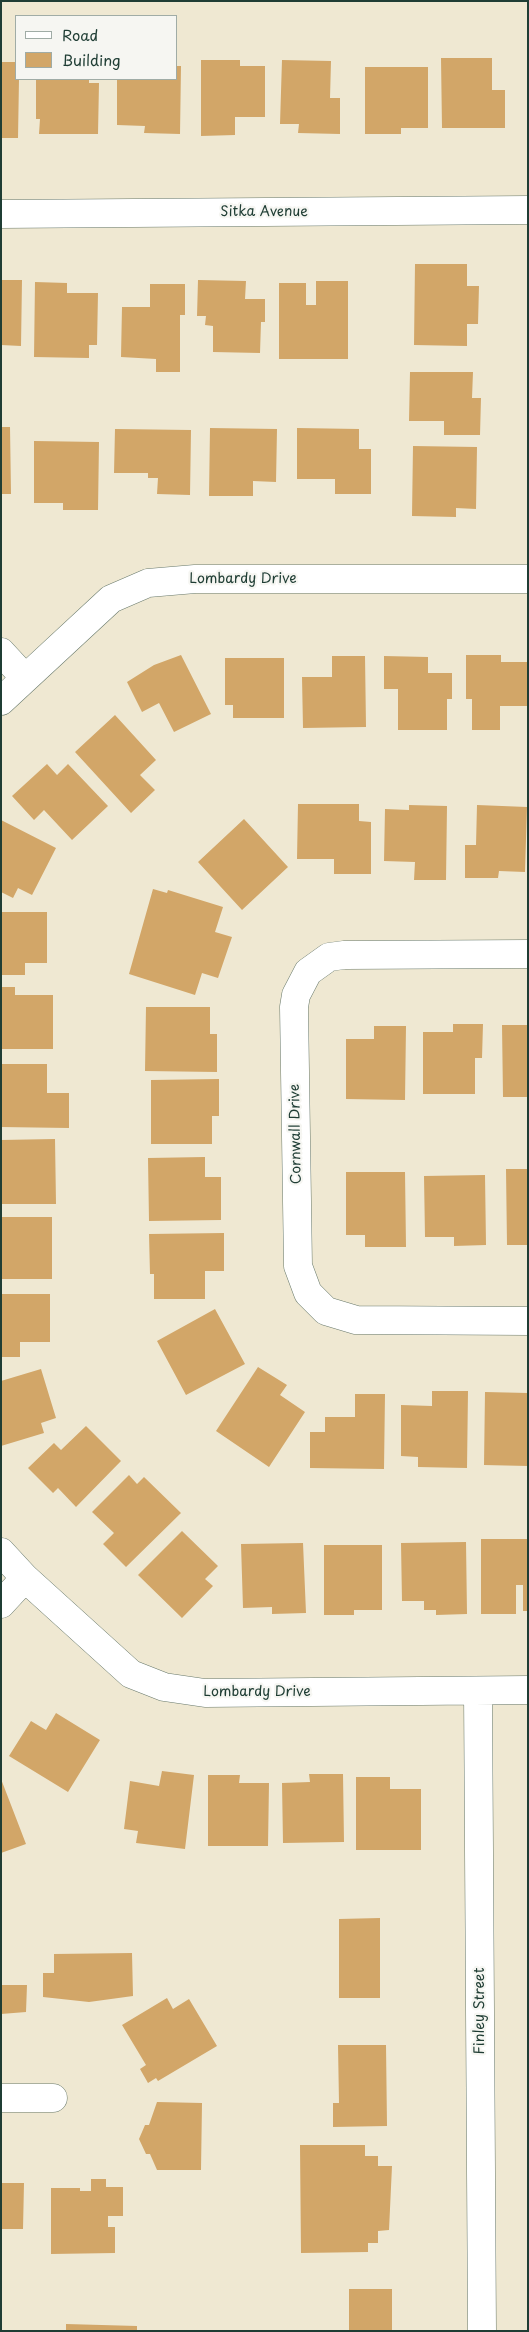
<!DOCTYPE html>
<html>
<head>
<meta charset="utf-8">
<style>
	body { margin:0 }
	#map { position:relative; width:529px; height:2332px; overflow:hidden; background:#efe8d2; font-family:"Playpen Sans",sans-serif }
	canvas { display:block }
	.frame { position:absolute; inset:0; border:2px solid #1f3d34; pointer-events:none }
	.legend { position:absolute; left:15px; top:15px; width:162px; height:65px; box-sizing:border-box; background:#f6f6f2; border:1px solid #a0aca6; margin:0; padding:6px 9px; list-style:none; font-size:15px; color:#1f3d34 }
	.legend li { display:flex; align-items:center; gap:10px; height:25px }
	.legend b { width:25px; border:1px solid #a0aca6 }
</style>
</head>
<body>
<div id="map">
<canvas width="529" height="2332"></canvas>
<div class="frame"></div>
<ul class="legend">
<li><b style="height:6px;background:#fff"></b>Road</li>
<li><b style="height:14px;background:#d2a668"></b>Building</li>
</ul>
</div>
<script>
const ctx = document.querySelector('canvas').getContext('2d');
ctx.lineJoin = 'round';
function fillPath(path, color) {
  ctx.fillStyle = color;
  ctx.fill(path, 'evenodd');
}
function poly(rows) {
  const path = new Path2D();
  for (const r of rows) {
    path.moveTo(r[0], r[1]);
    for (let i = 2; i < r.length; i += 2) path.lineTo(r[i], r[i + 1]);
  }
  return path;
}
function trace(path, color, width, dash) {
  ctx.strokeStyle = color;
  ctx.lineWidth = width;
  ctx.lineCap = dash ? 'butt' : 'round';
  ctx.setLineDash(dash || []);
  ctx.stroke(path);
}
function write(font, color, halo, rows, align = 'center') {
  ctx.font = font + ' "Playpen Sans",sans-serif';
  ctx.lineWidth = 4.5;
  ctx.setLineDash([]);
  ctx.textBaseline = 'middle';
  ctx.strokeStyle = halo;
  ctx.fillStyle = color;
  for (const [text, x, y, turn = 0] of rows) {
    ctx.save();
    ctx.translate(x, y);
    ctx.rotate((+turn || 0) * Math.PI / 180);
    ctx.textAlign = isNaN(turn) ? turn : align;
    if (halo) ctx.strokeText(text, 0, 0);
    ctx.fillText(text, 0, 0);
    ctx.restore();
  }
}
fillPath(poly([
	[441,58,492,58,492,90,505,90,505,128,442,128],
	[201,60,240,60,240,66,265,66,265,117,235,117,235,135,201,136],
	[282,60,331,61,330,98,340,98,340,134,298,133,299,124,280,124],
	[1,62,16,62,16,79,19,79,18,138,1,138],
	[176,66,181,66,180,134,144,133,145,126,117,125,117,79,176,79],
	[365,67,428,67,428,128,401,128,401,134,365,134],
	[36,79,89,79,89,83,99,83,98,134,39,134,40,119,36,119],
	[415,264,467,264,467,286,479,286,478,324,467,324,467,346,414,345],
	[1,280,22,280,21,346,1,345],
	[198,280,246,281,245,299,265,299,265,322,261,322,260,353,213,352,213,326,205,325,206,316,197,316],
	[316,281,348,281,348,359,279,359,279,283,306,283,306,305,316,305],
	[35,282,67,283,67,293,98,293,97,345,89,345,89,358,34,357],
	[150,284,185,284,185,315,180,315,180,372,156,372,156,359,121,357,122,307,150,307],
	[410,372,473,372,472,398,481,398,480,435,444,435,444,421,409,421],
	[1,427,10,427,11,494,1,494],
	[210,428,277,429,276,482,253,481,253,496,209,496],
	[297,428,359,429,359,449,371,449,371,494,335,494,335,479,297,479],
	[115,429,191,430,190,495,157,494,158,478,148,478,148,473,114,473],
	[34,441,99,442,98,510,63,510,63,503,34,503],
	[413,446,477,447,476,509,456,508,456,517,412,516],
	[181,655,211,714,174,732,159,703,142,712,127,682,154,665],
	[466,655,501,655,501,662,528,662,528,706,500,706,500,730,472,730,472,699,466,699],
	[332,656,365,656,366,727,303,728,302,677,332,677],
	[384,656,428,657,428,673,452,673,452,699,447,699,447,730,398,730,398,689,384,689],
	[225,658,284,658,284,718,233,718,233,705,225,705],
	[115,715,156,760,140,775,155,790,131,813,75,752],
	[47,764,57,775,68,764,108,806,72,840,44,810,34,820,12,796],
	[298,804,359,804,359,821,371,822,371,874,334,874,334,859,297,859],
	[409,805,447,806,446,880,414,880,415,862,384,861,385,809,409,810],
	[477,805,527,807,525,872,499,871,498,878,465,878,465,845,476,845],
	[244,819,288,867,242,910,198,862],
	[1,820,56,848,32,895,18,888,13,898,1,892],
	[153,889,167,893,168,890,223,907,215,932,232,937,218,978,202,973,195,995,129,974],
	[1,912,47,912,47,963,25,963,25,975,1,975],
	[1,987,15,987,15,995,53,995,53,1049,1,1049],
	[146,1007,210,1007,210,1034,217,1034,217,1072,145,1071],
	[453,1024,483,1024,482,1058,475,1058,475,1094,423,1094,423,1032,453,1032],
	[502,1025,528,1025,528,1097,503,1097],
	[374,1026,406,1026,405,1100,346,1099,346,1039,374,1039],
	[1,1064,47,1064,47,1093,69,1093,69,1128,1,1127],
	[219,1079,219,1116,212,1116,212,1144,151,1144,151,1080],
	[55,1139,56,1204,1,1204,1,1140],
	[205,1157,205,1177,221,1177,221,1220,149,1221,148,1158],
	[506,1169,528,1169,528,1245,507,1245],
	[346,1172,405,1172,406,1247,365,1247,365,1235,346,1235],
	[485,1175,486,1245,454,1246,454,1237,425,1237,424,1176],
	[1,1217,52,1217,52,1279,1,1279],
	[224,1233,224,1271,205,1271,205,1299,154,1299,154,1274,150,1274,149,1234],
	[1,1294,50,1294,50,1342,20,1342,20,1357,1,1357],
	[215,1309,245,1364,186,1395,157,1341],
	[258,1367,287,1385,280,1395,305,1412,269,1467,216,1431],
	[41,1369,56,1418,41,1423,44,1433,1,1446,1,1381],
	[432,1391,468,1391,467,1468,418,1467,418,1457,401,1456,401,1405,432,1406],
	[485,1392,528,1393,528,1466,484,1465],
	[355,1394,385,1394,384,1469,310,1468,310,1432,325,1432,325,1417,355,1417],
	[86,1426,121,1461,76,1507,58,1488,53,1493,28,1468,54,1443,61,1450],
	[129,1475,137,1484,144,1477,181,1513,126,1567,103,1544,114,1533,92,1512],
	[182,1531,218,1566,205,1579,213,1586,182,1618,138,1575],
	[481,1539,528,1539,528,1611,523,1611,523,1585,516,1585,516,1614,481,1614],
	[466,1542,467,1614,436,1615,436,1610,424,1610,424,1601,402,1601,401,1543],
	[303,1543,306,1613,272,1614,272,1607,243,1608,241,1544],
	[324,1545,382,1545,382,1610,354,1610,354,1615,324,1615],
	[56,1713,100,1740,68,1792,9,1756,31,1721,46,1730],
	[162,1771,194,1775,185,1849,136,1843,138,1831,124,1829,130,1781,159,1786],
	[309,1774,343,1774,344,1842,283,1843,282,1783,310,1782],
	[208,1775,240,1775,239,1783,269,1783,268,1846,208,1846],
	[356,1777,390,1777,390,1789,421,1789,421,1850,356,1850],
	[1,1779,26,1844,1,1853],
	[380,1918,380,1998,339,1998,339,1919],
	[132,1953,133,1996,89,2002,43,1997,43,1973,54,1973,54,1954],
	[1,1985,27,1985,26,2012,1,2014],
	[167,1998,173,2009,189,1999,217,2046,158,2081,156,2078,148,2083,140,2069,146,2065,122,2025],
	[338,2045,386,2045,387,2126,333,2127,333,2103,339,2103],
	[157,2102,202,2103,201,2170,157,2170,150,2154,146,2154,139,2139,145,2125,149,2125],
	[300,2145,365,2145,365,2156,378,2156,378,2166,392,2166,389,2230,378,2231,378,2243,368,2243,368,2252,301,2253],
	[91,2179,106,2179,106,2187,123,2187,123,2216,108,2216,108,2227,115,2227,115,2253,51,2254,51,2188,80,2188,80,2191,91,2191],
	[1,2183,24,2183,23,2229,1,2229],
	[349,2289,392,2289,392,2331,349,2331],
	[66,2324,137,2326,137,2331,66,2331]
]), '#d2a668');
const minor = poly([
	[1,214,528,210],
	[1,652,25,678],
	[1,701,111,599,148,583,195,579,528,579],
	[528,954,344,955,329,957,308,972,296,995,294,1007,298,1266,308,1293,326,1311,356,1320,528,1321],
	[1,1552,25,1578,131,1674,164,1687,205,1693,528,1690],
	[1,1604,25,1578],
	[478,1691,482,2331],
	[1,2098,53,2098]
]);
trace(minor, '#68796b', 29);
trace(minor, '#fff', 28);
write('14px', '#1f3d34', '#f6f6f2', [
	["Sitka Avenue",264,212],
	["Lombardy Drive",243,579],
	["Cornwall Drive",296,1134,-91],
	["Lombardy Drive",257,1692],
	["Finley Street",480,2011,-90]
]);
</script>
</body>
</html>
